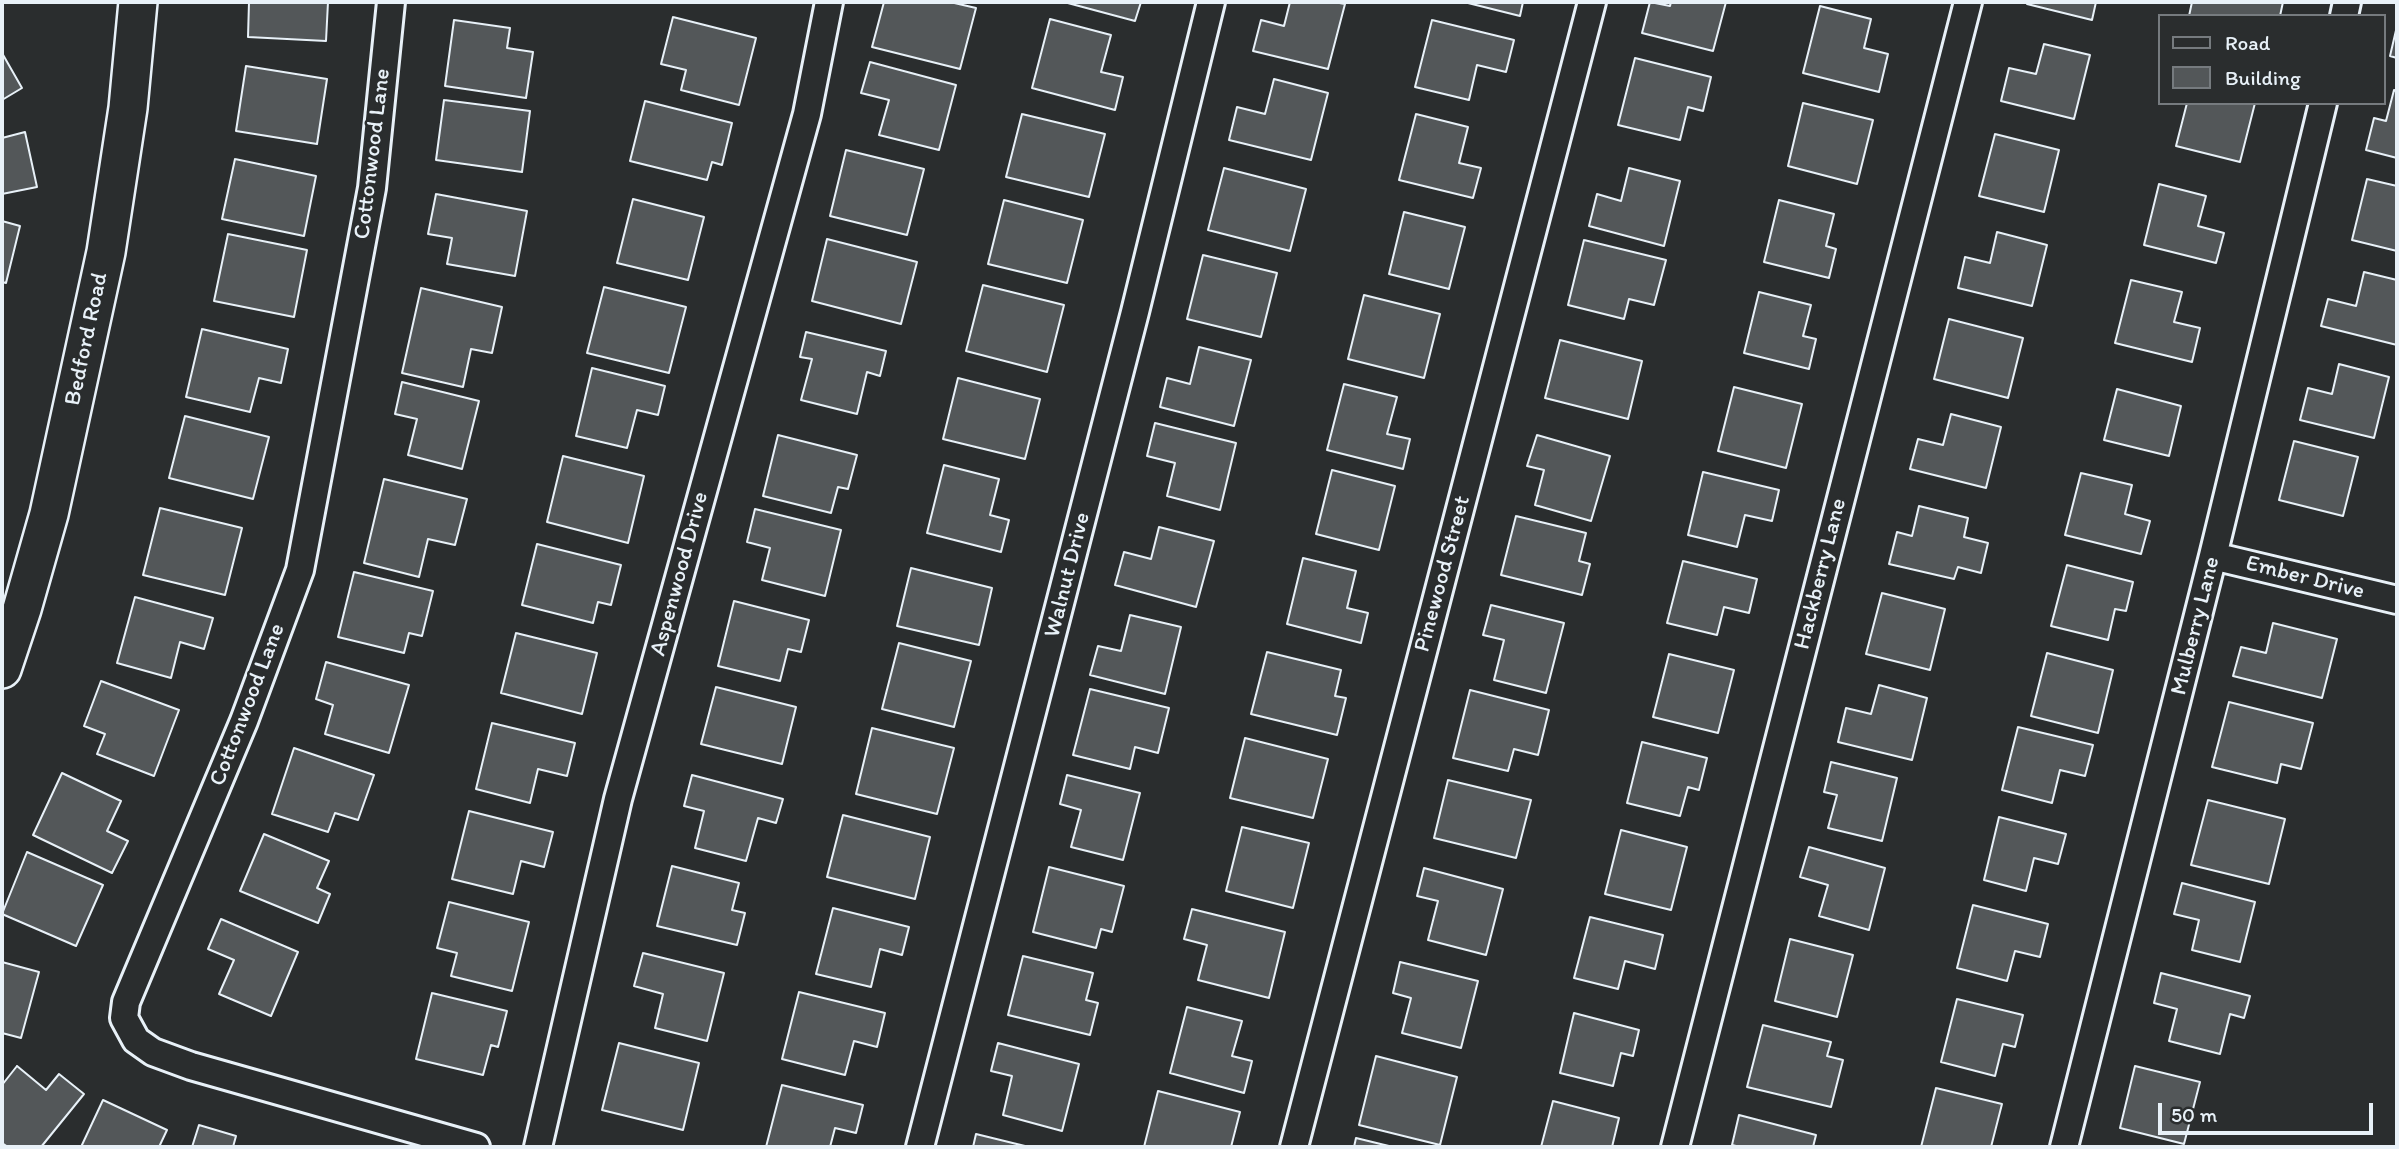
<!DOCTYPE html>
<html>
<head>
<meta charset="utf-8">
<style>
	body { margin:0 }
	#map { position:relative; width:2399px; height:1149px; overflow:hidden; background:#2a2d2e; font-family:Itim,sans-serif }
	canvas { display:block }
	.frame { position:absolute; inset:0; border:4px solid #e8f1f8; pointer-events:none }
	.legend { position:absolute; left:2158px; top:14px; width:228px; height:91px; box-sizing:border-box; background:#2a2d2e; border:2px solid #767b7f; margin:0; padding:9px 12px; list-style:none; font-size:21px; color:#e8f1f8 }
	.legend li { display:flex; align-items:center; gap:14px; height:35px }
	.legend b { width:35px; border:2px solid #767b7f }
	.scale { position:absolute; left:2158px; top:1103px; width:215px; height:32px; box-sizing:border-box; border:4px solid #e8f1f8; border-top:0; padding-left:9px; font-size:21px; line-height:24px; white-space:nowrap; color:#e8f1f8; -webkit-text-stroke:5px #2a2d2e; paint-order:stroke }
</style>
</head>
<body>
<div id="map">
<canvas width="2399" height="1149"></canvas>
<div class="frame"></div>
<ul class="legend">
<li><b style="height:9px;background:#2a2d2e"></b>Road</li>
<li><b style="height:19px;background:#535759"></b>Building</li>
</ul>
<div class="scale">50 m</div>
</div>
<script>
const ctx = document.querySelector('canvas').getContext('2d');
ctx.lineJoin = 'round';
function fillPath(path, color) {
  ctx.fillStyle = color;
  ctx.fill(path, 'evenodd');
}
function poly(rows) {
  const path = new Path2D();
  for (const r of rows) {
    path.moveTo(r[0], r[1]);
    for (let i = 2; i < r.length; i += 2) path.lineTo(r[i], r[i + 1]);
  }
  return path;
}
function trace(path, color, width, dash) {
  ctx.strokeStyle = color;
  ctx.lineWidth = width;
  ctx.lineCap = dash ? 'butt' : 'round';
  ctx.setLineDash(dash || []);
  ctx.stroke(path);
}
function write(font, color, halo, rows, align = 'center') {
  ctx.font = font + ' Itim,sans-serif';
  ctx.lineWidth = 5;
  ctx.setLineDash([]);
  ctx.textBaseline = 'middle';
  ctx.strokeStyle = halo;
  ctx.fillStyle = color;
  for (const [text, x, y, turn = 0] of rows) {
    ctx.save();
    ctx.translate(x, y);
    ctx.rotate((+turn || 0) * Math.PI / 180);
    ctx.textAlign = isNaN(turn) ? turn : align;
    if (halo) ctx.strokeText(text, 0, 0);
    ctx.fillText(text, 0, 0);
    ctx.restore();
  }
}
const building = poly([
	[249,2,328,2,326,41,248,37,249,2],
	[884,2,950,2,976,8,960,69,872,47,884,2],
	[1064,2,1141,2,1135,21,1064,2],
	[1290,2,1334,2,1345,4,1328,69,1253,51,1261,20,1284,26,1290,2],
	[1464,2,1523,2,1520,16,1464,2],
	[1650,2,1670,6,1671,2,1726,2,1713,51,1642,33,1650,2],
	[2028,2,2096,2,2092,20,2027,4,2028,2],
	[2192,2,2283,2,2280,16,2189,16,2192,2],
	[1820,6,1871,19,1864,48,1888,54,1879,92,1803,73,1820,6],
	[673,17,756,38,739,105,681,90,686,70,661,64,673,17],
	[1050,19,1111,35,1101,72,1123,77,1115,110,1032,88,1050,19],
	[454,20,510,28,507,48,533,52,526,98,445,86,454,20],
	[1432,20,1514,40,1506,72,1477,65,1469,100,1415,87,1432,20],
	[2397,26,2397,58,2390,56,2397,26],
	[2044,44,2090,55,2074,119,2001,101,2009,68,2036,74,2044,44],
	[2,53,22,88,2,100,2,53],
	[1635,58,1711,77,1703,111,1688,107,1680,140,1618,125,1635,58],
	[870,62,956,85,939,150,879,135,889,100,861,93,870,62],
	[246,66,327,79,317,144,236,131,246,66],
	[1274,79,1328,93,1311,160,1229,140,1237,107,1265,114,1274,79],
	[2394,90,2397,91,2397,158,2366,150,2374,118,2386,121,2394,90],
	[444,100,530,111,522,172,436,160,444,100],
	[645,101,732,123,722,165,712,162,707,180,630,161,645,101],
	[1803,103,1873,120,1857,184,1788,166,1803,103],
	[2187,103,2255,103,2240,162,2176,146,2187,103],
	[1022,114,1105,134,1089,197,1006,177,1022,114],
	[1416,114,1468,127,1459,163,1481,168,1473,198,1399,180,1416,114],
	[25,132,37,187,2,194,2,138,25,132],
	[1995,134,2059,150,2044,212,1979,196,1995,134],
	[846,150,924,169,907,235,830,216,846,150],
	[235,159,316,176,304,236,222,219,235,159],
	[1224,168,1306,189,1290,251,1208,230,1224,168],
	[1629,168,1680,181,1664,246,1589,226,1597,194,1621,201,1629,168],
	[2367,179,2397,186,2397,251,2352,240,2367,179],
	[2159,184,2206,196,2198,226,2224,233,2216,263,2144,245,2159,184],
	[436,194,527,211,515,276,447,264,452,238,428,234,436,194],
	[633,199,704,217,688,280,617,263,633,199],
	[1004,200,1083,220,1067,283,988,264,1004,200],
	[1779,200,1834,214,1826,246,1836,249,1829,278,1764,262,1779,200],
	[1404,212,1465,227,1449,289,1389,274,1404,212],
	[2,221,20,226,6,283,2,282,2,221],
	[1997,232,2047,245,2032,306,1958,288,1965,257,1990,263,1997,232],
	[228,234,307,250,294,317,214,301,228,234],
	[827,239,917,262,901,324,812,301,827,239],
	[1584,240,1666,260,1654,305,1629,299,1624,319,1568,305,1584,240],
	[1203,255,1277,273,1261,337,1187,319,1203,255],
	[2364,272,2397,280,2397,345,2321,326,2328,299,2356,306,2364,272],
	[2131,280,2182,292,2174,322,2200,328,2192,362,2115,343,2131,280],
	[983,285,1064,305,1047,372,966,351,983,285],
	[604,287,686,307,669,373,587,353,604,287],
	[421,288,502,307,492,353,471,349,463,387,402,373,421,288],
	[1759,292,1811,305,1803,336,1816,339,1809,369,1744,353,1759,292],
	[1364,295,1440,314,1424,378,1348,359,1364,295],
	[1949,319,2023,338,2008,398,1934,379,1949,319],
	[202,329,288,349,281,383,259,378,250,412,186,397,202,329],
	[806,332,886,351,880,376,867,372,857,414,801,400,812,359,800,357,806,332],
	[1560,340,1642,361,1628,419,1545,398,1560,340],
	[1199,347,1251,360,1234,426,1160,407,1167,378,1190,384,1199,347],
	[2339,364,2389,377,2374,438,2300,420,2308,388,2332,394,2339,364],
	[592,368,665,386,658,415,637,410,627,448,576,436,592,368],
	[958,378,1040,399,1025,459,943,439,958,378],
	[402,382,479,401,462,469,408,455,417,419,395,414,402,382],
	[1344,384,1397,397,1387,434,1410,439,1403,469,1327,450,1344,384],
	[1734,387,1802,404,1786,468,1718,451,1734,387],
	[2117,389,2181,406,2169,456,2104,440,2117,389],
	[1951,414,2001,427,1986,488,1910,469,1918,439,1943,445,1951,414],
	[185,416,269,437,253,499,169,478,185,416],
	[1155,423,1236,443,1220,510,1167,496,1175,463,1147,456,1155,423],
	[778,435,857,455,848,489,838,487,831,513,763,496,778,435],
	[1537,435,1610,456,1591,521,1535,505,1544,470,1527,466,1537,435],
	[2294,441,2358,457,2343,516,2279,500,2294,441],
	[563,456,644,476,628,543,547,522,563,456],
	[944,465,999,479,990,515,1009,520,1001,552,927,533,944,465],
	[1332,470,1395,486,1379,550,1316,534,1332,470],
	[1703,472,1779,490,1772,521,1745,515,1737,547,1688,535,1703,472],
	[2081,473,2132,485,2125,514,2150,521,2141,554,2065,535,2081,473],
	[384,479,467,499,455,545,428,539,419,577,364,563,384,479],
	[1919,506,1968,518,1964,537,1988,543,1981,573,1958,567,1954,579,1889,564,1897,532,1912,536,1919,506],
	[160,508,242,528,225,595,143,575,160,508],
	[755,509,841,530,825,596,762,580,770,548,747,542,755,509],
	[1516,516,1586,533,1579,561,1590,564,1582,595,1501,575,1516,516],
	[1159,527,1214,541,1196,607,1115,585,1124,552,1151,559,1159,527],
	[537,544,621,565,611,605,598,602,593,623,522,605,537,544],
	[1303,558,1356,571,1347,608,1368,613,1361,643,1287,624,1303,558],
	[1683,561,1757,579,1749,613,1724,607,1717,635,1667,623,1683,561],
	[2067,565,2133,582,2126,611,2115,609,2108,640,2051,626,2067,565],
	[911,568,992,588,979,645,897,626,911,568],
	[354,572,433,591,422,636,409,633,404,653,338,637,354,572],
	[1882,593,1945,609,1930,670,1866,654,1882,593],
	[135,597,213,618,204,649,180,642,171,678,117,663,135,597],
	[734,601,809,620,801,652,788,649,780,681,718,666,734,601],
	[1491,605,1564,623,1546,693,1494,680,1504,640,1483,635,1491,605],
	[1130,615,1181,627,1165,694,1090,675,1098,646,1121,651,1130,615],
	[2273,623,2337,639,2322,698,2233,676,2241,647,2266,653,2273,623],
	[516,633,597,653,582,714,501,693,516,633],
	[899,643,971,661,954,727,882,709,899,643],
	[1267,652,1341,670,1335,696,1346,698,1337,735,1251,714,1267,652],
	[2047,653,2113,670,2098,733,2031,716,2047,653],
	[1669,654,1734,670,1718,733,1653,717,1669,654],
	[326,662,409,685,389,753,325,734,333,705,316,699,326,662],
	[101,681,179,710,154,776,97,754,105,734,84,726,101,681],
	[1879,685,1927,698,1912,760,1838,742,1846,708,1871,714,1879,685],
	[716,687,796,707,782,764,701,744,716,687],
	[1090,689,1169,708,1158,753,1135,747,1130,769,1073,755,1090,689],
	[1470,690,1549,710,1538,755,1514,749,1508,771,1453,758,1470,690],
	[2229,702,2313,723,2301,769,2281,764,2277,783,2212,767,2229,702],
	[492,723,575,743,567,776,538,769,530,803,476,789,492,723],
	[2018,727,2093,745,2085,776,2060,770,2052,803,2002,790,2018,727],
	[872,728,954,748,937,814,856,794,872,728],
	[1245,738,1328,759,1313,818,1230,798,1245,738],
	[1642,742,1707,758,1699,790,1688,787,1680,816,1627,803,1642,742],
	[294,748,374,775,358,820,335,813,328,832,272,814,294,748],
	[1831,762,1897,778,1882,841,1828,828,1837,795,1824,792,1831,762],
	[62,773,121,801,107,831,128,841,112,873,33,835,62,773],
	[692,775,783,799,776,823,758,818,746,861,695,848,704,811,684,806,692,775],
	[1067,775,1140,793,1123,860,1071,847,1081,810,1060,804,1067,775],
	[1448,780,1531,800,1516,858,1434,838,1448,780],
	[2208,800,2285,819,2269,884,2191,865,2208,800],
	[469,811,553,832,544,867,521,861,513,894,452,879,469,811],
	[843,815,930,837,915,899,827,877,843,815],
	[1999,817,2066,834,2058,864,2034,858,2026,891,1984,880,1999,817],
	[1242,827,1309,843,1293,908,1226,891,1242,827],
	[1621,830,1687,847,1671,910,1605,894,1621,830],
	[264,834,329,861,317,888,330,894,318,923,240,891,264,834],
	[1809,847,1885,868,1869,930,1819,916,1828,885,1800,877,1809,847],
	[27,852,103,885,76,946,2,914,27,852],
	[672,866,739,883,732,910,745,913,737,945,657,926,672,866],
	[1049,867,1124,886,1112,932,1101,929,1096,948,1033,932,1049,867],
	[1424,868,1503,889,1486,955,1428,940,1438,901,1417,896,1424,868],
	[2182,883,2255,902,2240,962,2192,950,2199,920,2174,914,2182,883],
	[449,902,529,922,512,991,451,976,457,953,437,948,449,902],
	[1973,905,2048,924,2040,957,2015,951,2007,981,1957,968,1973,905],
	[833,908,909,927,902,955,880,949,871,987,816,974,833,908],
	[1192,909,1285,932,1269,998,1198,980,1207,945,1184,939,1192,909],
	[1590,917,1663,935,1655,969,1625,961,1618,989,1574,978,1590,917],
	[221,919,298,952,271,1016,219,994,234,960,208,949,221,919],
	[1790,939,1853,955,1837,1017,1775,1001,1790,939],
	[643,953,724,973,707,1041,655,1028,663,994,634,986,643,953],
	[1023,956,1093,973,1086,1000,1098,1003,1090,1035,1008,1015,1023,956],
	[2,962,39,972,21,1038,2,1033,2,962],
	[1400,962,1478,981,1461,1048,1402,1033,1411,998,1393,993,1400,962],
	[2161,973,2250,996,2244,1018,2230,1014,2220,1054,2169,1041,2177,1009,2154,1003,2161,973],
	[799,992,885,1013,877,1047,854,1041,845,1075,782,1059,799,992],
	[432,993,507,1011,498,1047,491,1045,483,1075,416,1059,432,993],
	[1957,999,2023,1015,2015,1047,2003,1044,1995,1076,1941,1062,1957,999],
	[1187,1007,1242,1021,1232,1056,1252,1061,1244,1093,1170,1073,1187,1007],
	[1574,1013,1639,1030,1633,1056,1621,1053,1613,1086,1560,1073,1574,1013],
	[1763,1025,1831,1042,1827,1056,1843,1060,1831,1107,1747,1087,1763,1025],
	[619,1043,699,1063,683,1130,602,1110,619,1043],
	[998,1043,1079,1064,1062,1131,1003,1115,1012,1076,991,1071,998,1043],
	[1376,1056,1457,1077,1440,1145,1359,1125,1376,1056],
	[17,1066,46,1090,59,1074,84,1094,41,1147,8,1147,2,1143,2,1085,17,1066],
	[2135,1066,2200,1082,2184,1144,2120,1128,2135,1066],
	[782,1085,863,1105,856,1133,835,1128,830,1147,766,1147,782,1085],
	[1936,1088,2002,1104,1991,1147,1921,1147,1936,1088],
	[1158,1091,1240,1112,1231,1147,1144,1147,1158,1091],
	[103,1100,167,1130,159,1147,81,1147,103,1100],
	[1553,1101,1619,1118,1612,1147,1541,1147,1553,1101],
	[1739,1115,1816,1135,1813,1147,1740,1147,1732,1145,1739,1115],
	[199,1125,236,1136,233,1147,192,1147,199,1125],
	[976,1134,1029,1147,973,1147,976,1134],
	[1356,1138,1393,1147,1354,1147,1356,1138]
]);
fillPath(building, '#535759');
trace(building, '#e8f1f8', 2);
const minor = poly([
	[391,2,372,188,300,570,244,721,126,1002,124,1018,136,1040,153,1052,191,1066,476,1147],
	[2344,16,2347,2],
	[2213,556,2397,600],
	[538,1147,618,799,807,114,829,2],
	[920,1147,1135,312,1211,2],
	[1294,1147,1592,2],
	[1675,1147,1968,2],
	[2064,1147,2213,556,2323,103]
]);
const secondary = poly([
	[2,669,22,609,49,514,106,252,128,108,138,2]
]);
trace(minor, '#e8f1f8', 32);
trace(secondary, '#e8f1f8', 42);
trace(minor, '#2a2d2e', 26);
trace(secondary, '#2a2d2e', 37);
write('23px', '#e8f1f8', '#2a2d2e', [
	["Cottonwood Lane",373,154,-83],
	["Bedford Road",87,339,-78],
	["Aspenwood Drive",680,574,-75],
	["Pinewood Street",1443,574,-75],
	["Hackberry Lane",1821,574,-76],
	["Walnut Drive",1068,575,-76],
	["Ember Drive",2305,578,14],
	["Mulberry Lane",2196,626,-76],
	["Cottonwood Lane",248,705,-69]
]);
</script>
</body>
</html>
